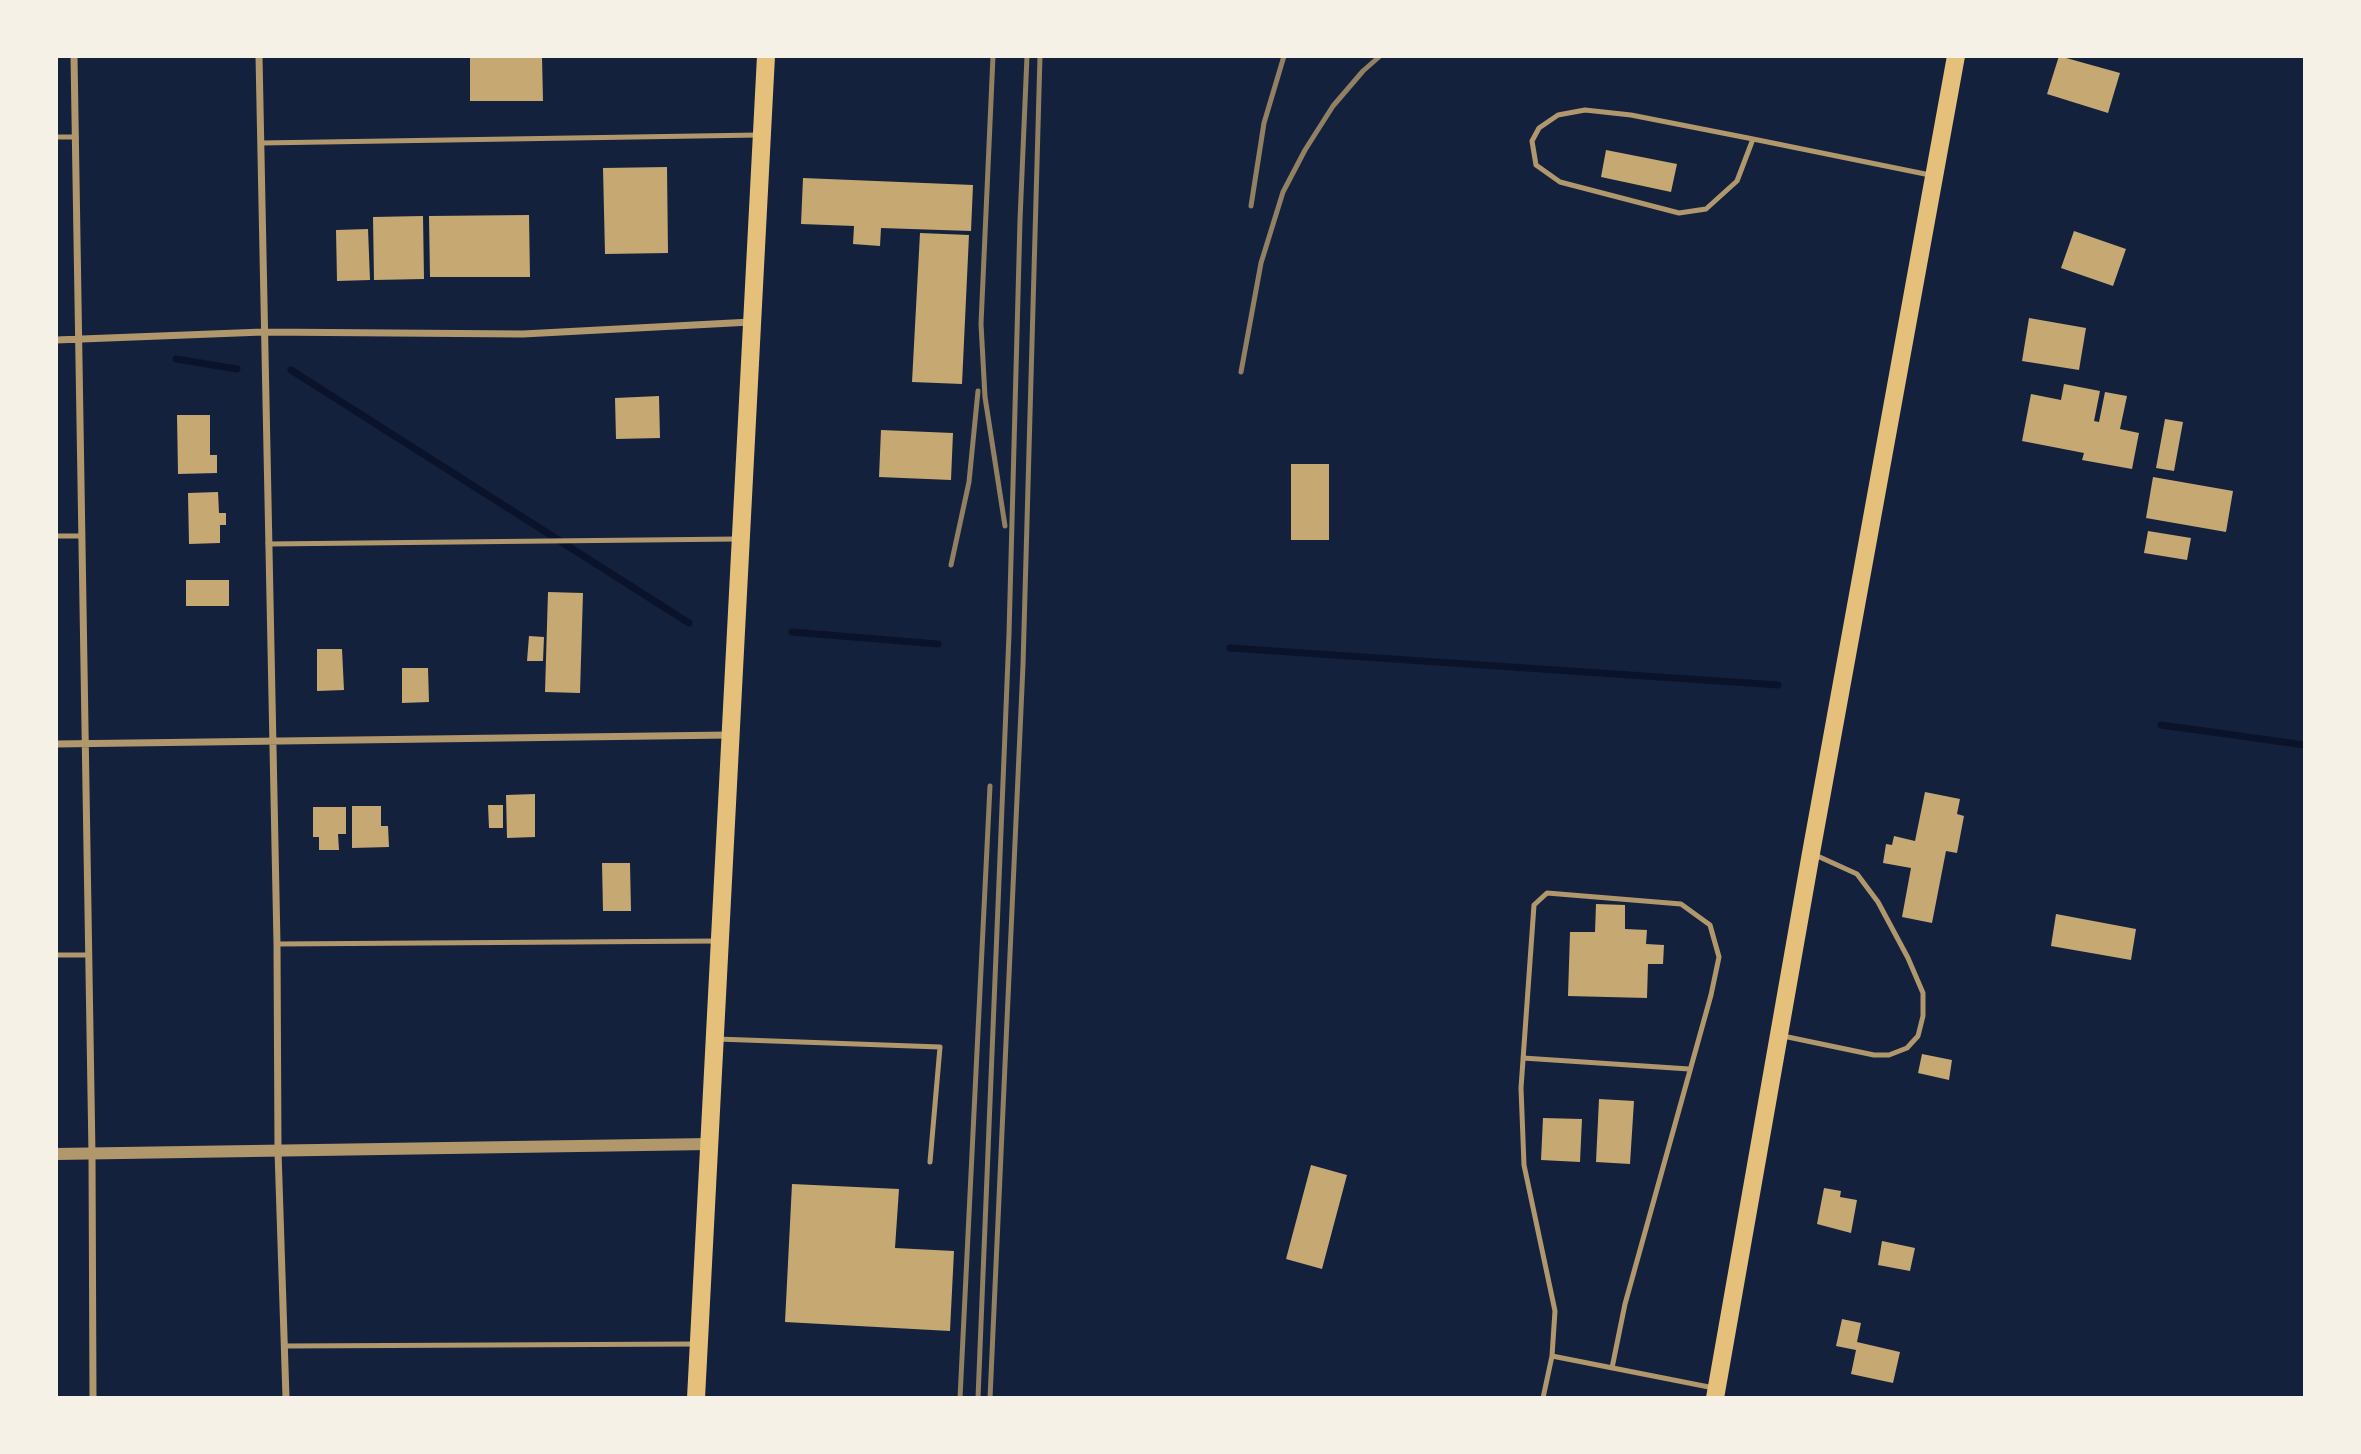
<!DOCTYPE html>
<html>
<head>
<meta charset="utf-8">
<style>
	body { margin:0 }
	#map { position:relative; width:2361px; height:1454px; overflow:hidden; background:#14213d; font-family:"IBM Plex Sans",sans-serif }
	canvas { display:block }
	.frame { position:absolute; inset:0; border:58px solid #f6f1e7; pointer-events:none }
</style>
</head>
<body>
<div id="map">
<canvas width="2361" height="1454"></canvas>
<div class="frame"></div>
</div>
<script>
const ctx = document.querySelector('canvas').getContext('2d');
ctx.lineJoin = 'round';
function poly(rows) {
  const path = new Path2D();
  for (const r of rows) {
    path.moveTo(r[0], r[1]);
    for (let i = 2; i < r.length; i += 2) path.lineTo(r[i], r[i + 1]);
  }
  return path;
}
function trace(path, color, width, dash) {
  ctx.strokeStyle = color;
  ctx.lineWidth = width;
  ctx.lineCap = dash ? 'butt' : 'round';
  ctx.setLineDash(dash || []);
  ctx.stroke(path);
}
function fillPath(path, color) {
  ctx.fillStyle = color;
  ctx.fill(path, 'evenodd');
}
trace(poly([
	[176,359,237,369],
	[291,370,689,623],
	[792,632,938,644],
	[1230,648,1778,685],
	[2161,725,2305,745]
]), '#0b132b', 7);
fillPath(poly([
	[470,56,542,56,543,101,470,101],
	[2059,56,2120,73,2108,113,2047,94],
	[1606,150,1677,164,1671,192,1601,177],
	[667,167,668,253,605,254,603,168],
	[803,178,973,185,971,231,881,228,880,246,853,244,854,226,801,224],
	[529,215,530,277,430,277,429,216],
	[423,216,424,279,374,280,373,217],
	[368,229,370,280,337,281,336,230],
	[2074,231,2126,249,2113,286,2061,268],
	[920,233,969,235,962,384,912,382],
	[2029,318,2086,328,2079,370,2022,361],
	[2064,384,2100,391,2094,421,2099,422,2105,392,2127,396,2120,429,2139,433,2132,469,2082,460,2084,453,2022,441,2031,394,2061,400],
	[659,396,660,438,616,439,615,398],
	[177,415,210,415,210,455,217,455,217,473,178,474],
	[2165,419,2183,422,2174,471,2156,468],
	[881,430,953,433,951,480,879,477],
	[1291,464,1329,464,1329,540,1291,540],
	[2153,477,2233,491,2226,532,2146,518],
	[218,492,219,513,226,513,226,525,220,525,220,543,189,544,188,493],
	[2148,531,2191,538,2187,560,2144,553],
	[186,580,229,580,229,606,186,606],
	[548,592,583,593,580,693,545,692],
	[529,636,544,637,543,661,527,661],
	[317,649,342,649,344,690,317,691],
	[402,668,428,668,429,702,402,703],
	[1925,792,1960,799,1957,814,1964,816,1957,853,1946,851,1932,923,1902,917,1911,868,1883,863,1886,844,1892,845,1894,836,1915,841],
	[535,794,535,837,507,838,506,795],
	[488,805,503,805,503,828,489,828],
	[352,806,381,806,381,826,388,826,389,847,352,848],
	[313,807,346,807,346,834,338,834,339,850,319,850,319,837,313,837],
	[602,863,630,863,631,911,603,911],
	[1596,904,1625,905,1625,929,1647,930,1646,944,1664,945,1663,964,1648,964,1647,998,1568,996,1570,932,1595,932],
	[2056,914,2136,929,2131,960,2051,946],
	[1922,1054,1952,1060,1949,1080,1918,1073],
	[1599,1099,1634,1101,1630,1164,1596,1162],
	[1543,1118,1582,1119,1580,1162,1541,1160],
	[1311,1165,1347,1175,1322,1269,1286,1259],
	[792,1184,899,1189,895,1248,954,1251,950,1331,785,1322],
	[1824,1188,1841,1191,1840,1197,1857,1200,1851,1233,1817,1224],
	[1882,1241,1915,1248,1910,1271,1878,1265],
	[1842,1319,1861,1323,1857,1342,1900,1352,1893,1383,1851,1374,1856,1350,1836,1346]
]), '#c6a872');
trace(poly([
	[56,137,76,137],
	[1753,139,1737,181,1706,209,1679,213,1560,182,1536,165,1532,141,1539,128,1558,115,1585,110,1631,115,1753,139,1930,175],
	[261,143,758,135],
	[56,536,82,536],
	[268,544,737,539],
	[277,944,718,941],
	[56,955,88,955],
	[1783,1036,1874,1055,1889,1055,1907,1048,1918,1036,1923,1016,1923,993,1908,958,1878,902,1857,874,1813,854],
	[717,1039,940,1047,930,1162],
	[1523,1058,1689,1069],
	[286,1346,696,1344],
	[1552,1356,1714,1388],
	[1543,1398,1552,1356,1555,1311,1524,1165,1521,1088,1534,905,1547,893,1681,904,1710,925,1719,957,1711,995,1625,1304,1612,1368]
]), '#b1986c', 5);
trace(poly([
	[74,56,92,1154,93,1398],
	[259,56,277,944,278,1151,286,1398],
	[56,340,263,332,523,334,751,322],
	[56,744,729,735]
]), '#b1986c', 7);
trace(poly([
	[56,1154,709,1144]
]), '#b1986c', 12);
trace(poly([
	[696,1398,766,56],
	[1715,1398,1811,853,1956,56]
]), '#e5c07b', 18);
trace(poly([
	[993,56,981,324,985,397,1005,526],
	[1251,206,1264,123,1284,56],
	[1241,372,1261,263,1283,192,1305,150,1333,106,1363,71,1380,56],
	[951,565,969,482,978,391],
	[960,1398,990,786],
	[978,1398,1009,634,1020,220,1027,56],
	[990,1398,1023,665,1040,56]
]), '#918062', 5);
</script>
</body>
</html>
